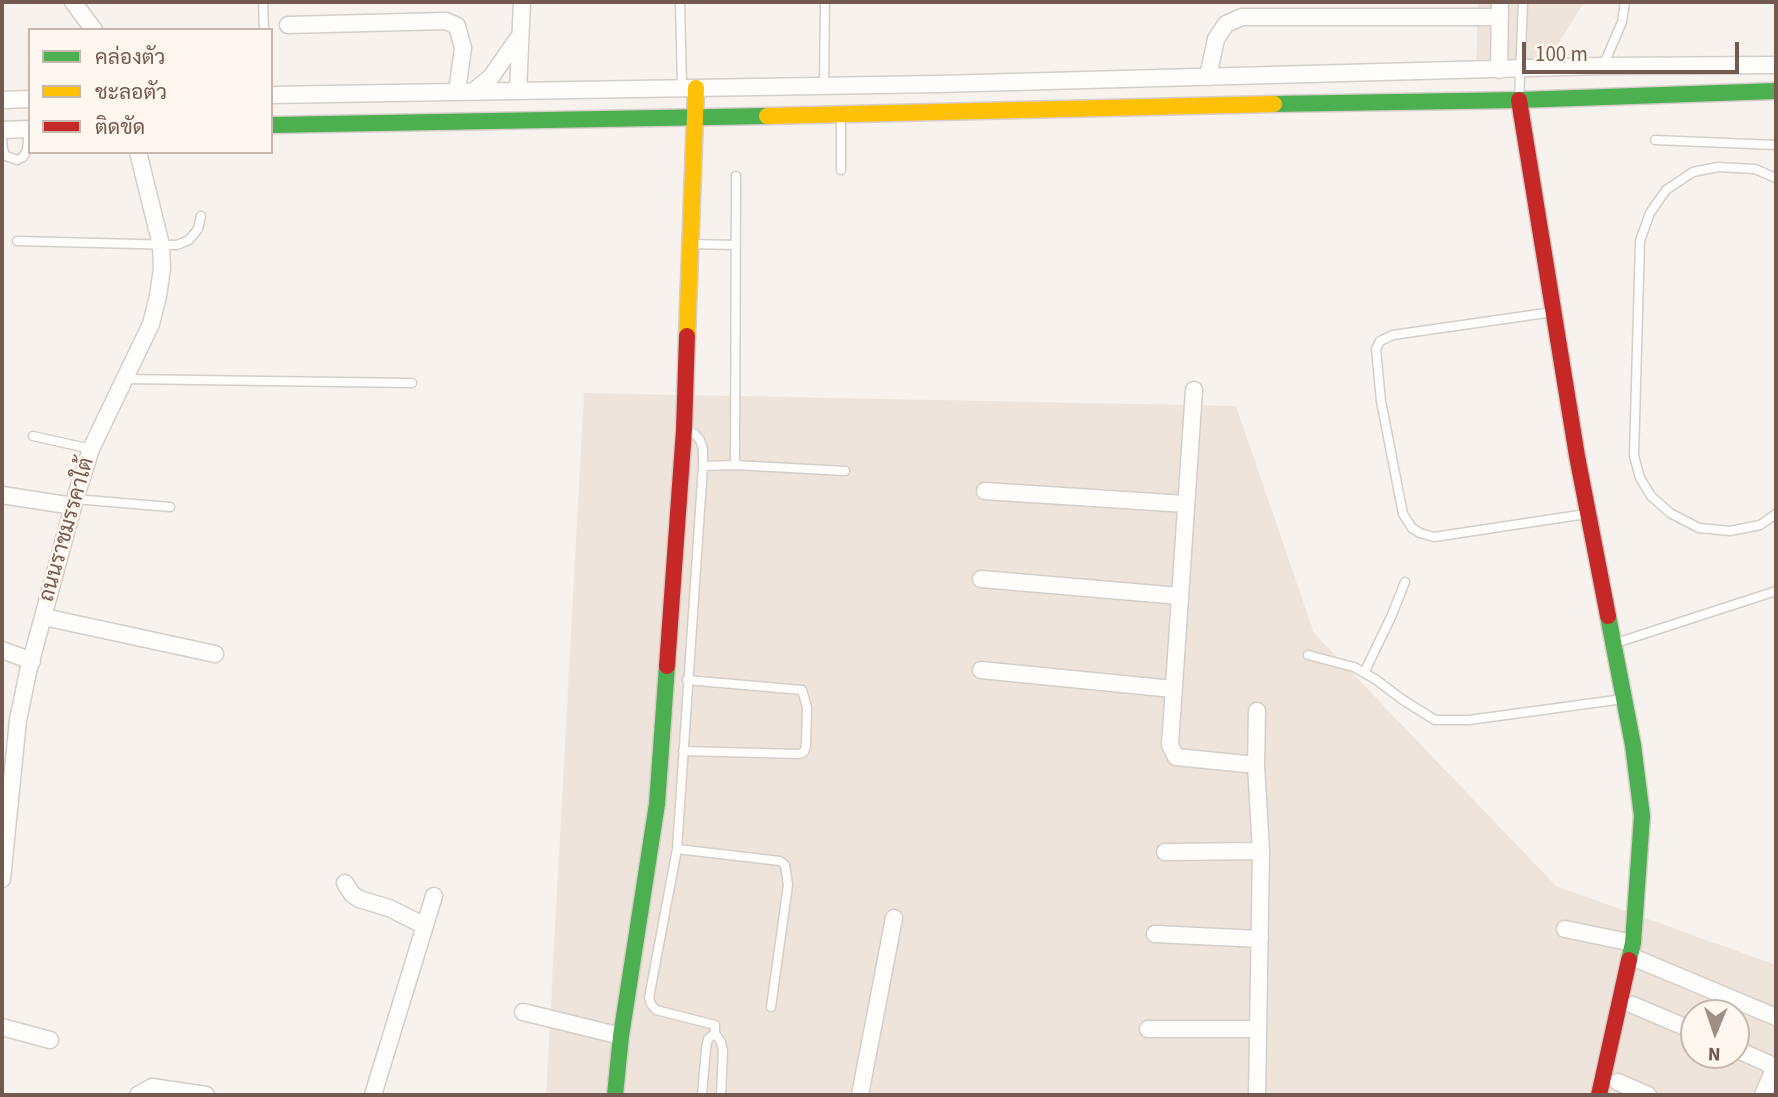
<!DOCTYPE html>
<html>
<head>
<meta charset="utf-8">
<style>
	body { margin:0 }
	#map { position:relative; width:1778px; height:1097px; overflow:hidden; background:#f7f2ed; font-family:"Source Sans 3",Sarabun,sans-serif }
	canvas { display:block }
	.frame { position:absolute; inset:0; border:4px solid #73594f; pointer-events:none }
	.legend { position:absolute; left:28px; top:28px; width:245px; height:126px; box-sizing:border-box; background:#fef7ef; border:2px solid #c6b8af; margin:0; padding:9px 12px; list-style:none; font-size:21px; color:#73594f }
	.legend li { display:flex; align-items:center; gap:14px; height:35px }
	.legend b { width:35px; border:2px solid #c6b8af }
	.north { position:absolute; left:1680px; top:999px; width:70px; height:70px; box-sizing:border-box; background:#fef7ef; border:2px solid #c6b8af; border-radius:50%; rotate:182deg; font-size:19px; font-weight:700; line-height:28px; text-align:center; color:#73594f }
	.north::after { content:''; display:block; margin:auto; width:24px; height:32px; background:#a18f86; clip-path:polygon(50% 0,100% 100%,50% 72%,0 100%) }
	.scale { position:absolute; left:1522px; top:42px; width:217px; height:32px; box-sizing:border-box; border:4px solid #73594f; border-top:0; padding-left:9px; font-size:21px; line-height:24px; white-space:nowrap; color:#73594f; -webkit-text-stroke:5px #fef7ef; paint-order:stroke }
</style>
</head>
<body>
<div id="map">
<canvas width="1778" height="1097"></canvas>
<div class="frame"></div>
<ul class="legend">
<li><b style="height:9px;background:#4caf50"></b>คล่องตัว</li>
<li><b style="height:9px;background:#ffc107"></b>ชะลอตัว</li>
<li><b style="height:9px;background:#c62828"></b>ติดขัด</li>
</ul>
<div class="north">N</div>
<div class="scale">100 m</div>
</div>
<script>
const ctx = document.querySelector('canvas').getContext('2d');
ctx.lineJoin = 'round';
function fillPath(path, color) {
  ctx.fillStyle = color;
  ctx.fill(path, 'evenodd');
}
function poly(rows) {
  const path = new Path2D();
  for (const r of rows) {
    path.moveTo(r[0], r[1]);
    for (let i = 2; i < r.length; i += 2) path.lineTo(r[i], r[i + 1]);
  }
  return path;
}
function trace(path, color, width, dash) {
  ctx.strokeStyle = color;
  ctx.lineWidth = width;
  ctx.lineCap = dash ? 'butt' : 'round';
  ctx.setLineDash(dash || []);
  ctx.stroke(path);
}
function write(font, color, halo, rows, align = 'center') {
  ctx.font = font + ' "Source Sans 3",Sarabun,sans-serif';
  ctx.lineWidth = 5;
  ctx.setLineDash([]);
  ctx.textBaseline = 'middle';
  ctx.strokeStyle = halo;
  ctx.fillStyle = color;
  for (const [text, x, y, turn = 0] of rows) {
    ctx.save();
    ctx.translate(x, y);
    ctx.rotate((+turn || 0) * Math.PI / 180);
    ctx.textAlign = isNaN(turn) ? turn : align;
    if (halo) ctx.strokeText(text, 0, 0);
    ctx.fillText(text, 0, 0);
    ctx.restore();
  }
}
fillPath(poly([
	[1478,2,1584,2,1543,69,1476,70],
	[584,393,1236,406,1314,633,1556,886,1776,965,1776,1095,546,1095],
	[1694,1013,1736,1013,1736,1055,1694,1055]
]), '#efe4db');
const lane = poly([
	[263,2,264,30],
	[680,2,682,87],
	[1603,66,1622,22,1625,2],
	[824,85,825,2],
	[1519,100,1523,2],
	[841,118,841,170],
	[2,138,3,150,6,156,17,160,23,157,27,150,29,129],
	[1655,140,1776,145],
	[1776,178,1755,169,1718,167,1693,172,1666,190,1650,213,1640,241,1634,456,1640,478,1651,496,1670,513,1699,528,1730,531,1760,525,1776,514],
	[17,241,177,245,189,240,198,229,201,216],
	[691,244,736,245],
	[1553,312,1393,335,1380,341,1376,349,1381,401,1403,514,1412,528,1420,533,1434,537,1586,514],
	[125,379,412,383],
	[685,430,695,434,700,440,703,449,703,466,677,849,780,861,785,865,788,885,771,1007],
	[33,436,91,449],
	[735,465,845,471],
	[703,466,735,465,736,176],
	[75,499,170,507],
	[1616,643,1776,591],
	[1308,655,1354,667,1375,679,1403,700,1435,720,1469,720,1623,699],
	[1364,673,1391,617,1405,582],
	[683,751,799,754,804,752,806,746,807,707,802,690,687,680],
	[677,849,649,998,651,1004,656,1010,715,1025,715,1033,721,1042,723,1051,721,1095],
	[702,1095,706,1048,708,1039,715,1033]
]);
const street = poly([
	[73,2,94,30],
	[288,25,446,21,457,26,463,48,457,91],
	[1499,70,1500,2],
	[1208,77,1216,39,1226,24,1242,17,1500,17],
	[474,91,491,77,519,37],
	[518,91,522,2],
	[271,95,938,84,1603,66,1776,65],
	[2,100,30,99],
	[2,130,30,129],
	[1194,390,1170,745,1176,757,1256,765,1261,851,1257,1095],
	[985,491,1186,504],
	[2,495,73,506],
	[981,579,1180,596],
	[44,617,215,654],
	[2,650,32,661],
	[981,670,1173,689],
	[1256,765,1257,711],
	[1165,852,1261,851],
	[2,879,18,720,28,672,75,499,91,449,151,324,158,296,162,268,161,245,138,152],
	[345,883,352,894,359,899,389,908,425,926],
	[1565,929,1633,943],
	[1155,934,1260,939],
	[1630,956,1776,1017],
	[1633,1005,1694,1031],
	[523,1012,621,1036],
	[2,1027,50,1040],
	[1148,1029,1258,1029],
	[1736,1049,1776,1067],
	[1618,1082,1648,1095],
	[138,1095,152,1087,206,1095],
	[373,1095,434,896],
	[860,1095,894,918],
	[1763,1095,1776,1065]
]);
const fast = poly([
	[1274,104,1519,100,1776,91],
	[271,125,767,116],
	[1608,616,1633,745,1642,816,1633,943,1629,960],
	[615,1095,621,1036,657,804,667,666]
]);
const slow = poly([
	[767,116,1274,104],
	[687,336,696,88]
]);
const jam = poly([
	[1519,100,1577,456,1608,616],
	[667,666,684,430,687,336],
	[1599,1095,1629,960]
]);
trace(lane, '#d4cec8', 11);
trace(street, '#d4cec8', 19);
trace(fast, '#d6ceca', 19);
trace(slow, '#d6ceca', 19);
trace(jam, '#d6ceca', 19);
trace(lane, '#fefdfc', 8);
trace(street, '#fefdfc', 16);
trace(fast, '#4caf50', 16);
trace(slow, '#ffc107', 16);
trace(jam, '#c62828', 16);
write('21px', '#73594f', '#fef7ef', [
	["ถนนราชมรรคาใต้",68,530,-74]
]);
</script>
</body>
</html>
